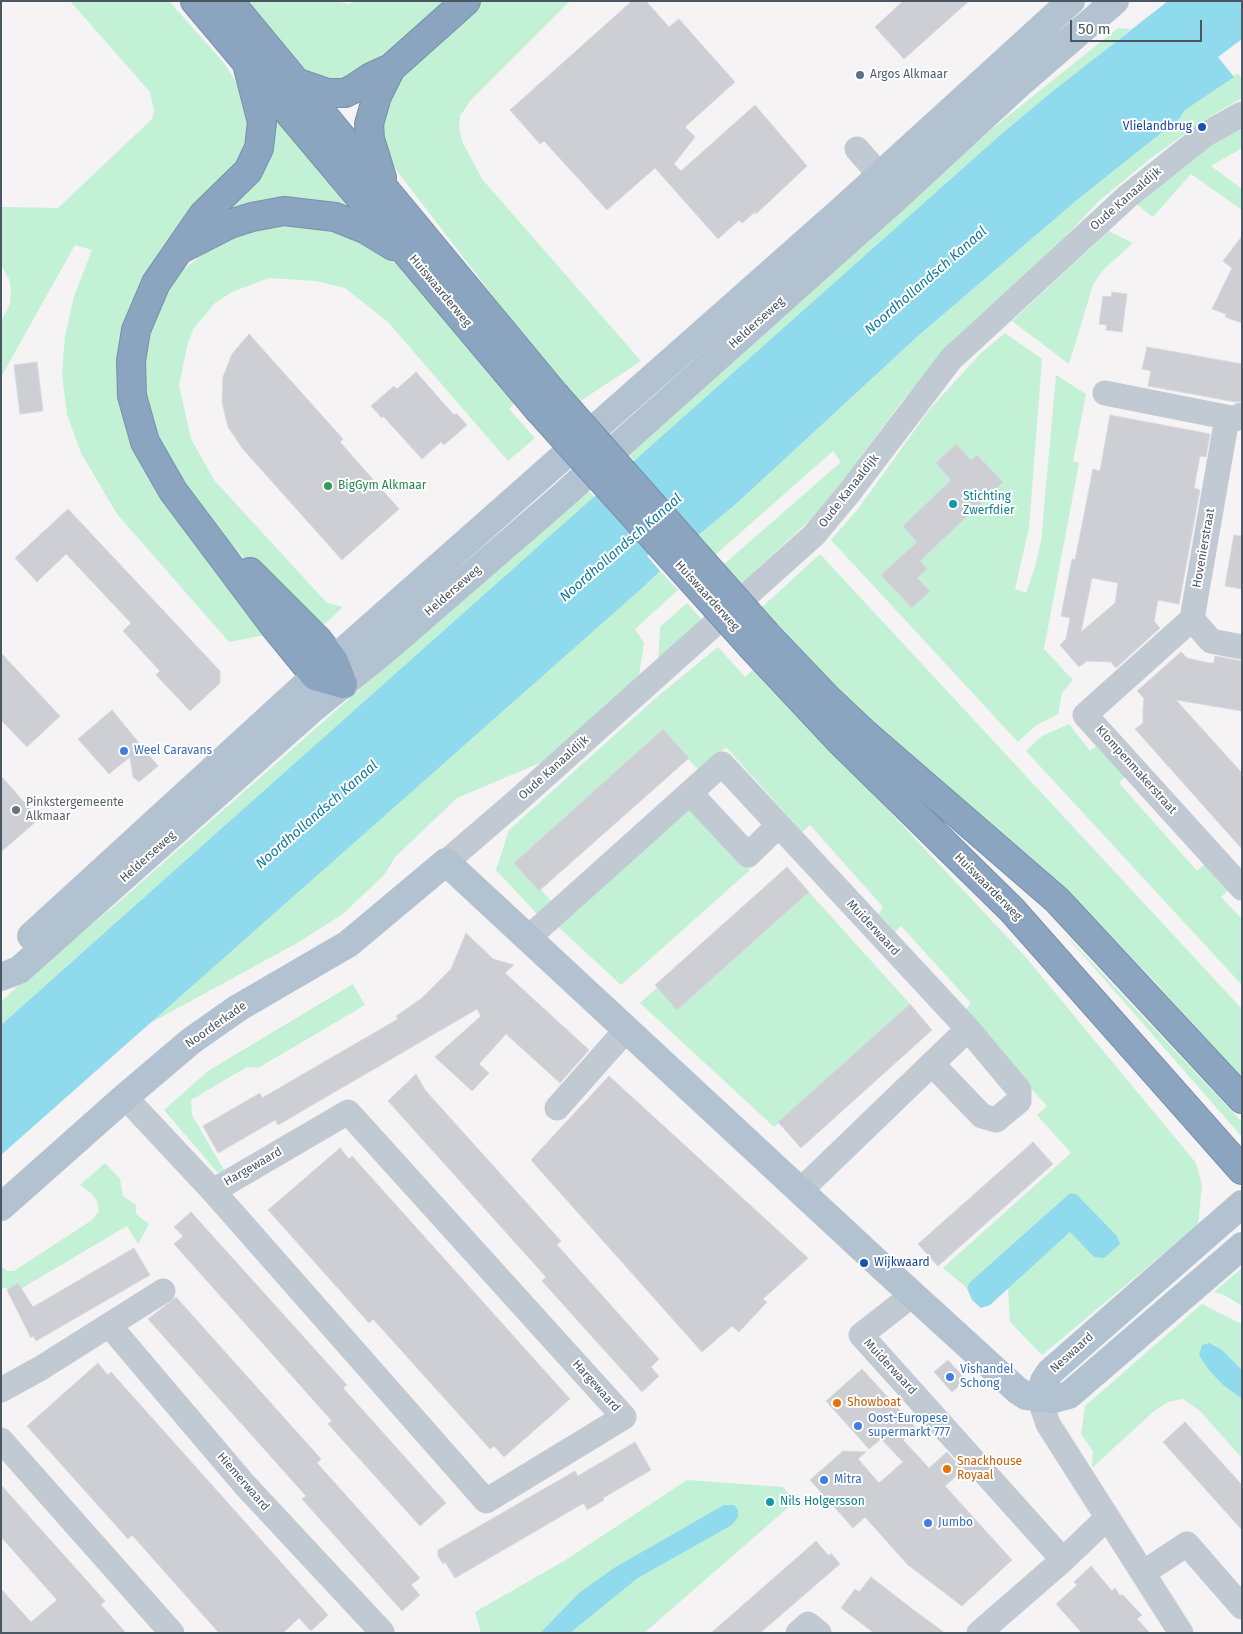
<!DOCTYPE html>
<html>
<head>
<meta charset="utf-8">
<style>
	body { margin:0 }
	#map { position:relative; width:1243px; height:1634px; overflow:hidden; background:#f5f3f3; font-family:"Fira Sans",sans-serif }
	canvas { display:block }
	.frame { position:absolute; inset:0; border:2px solid #4a5661; pointer-events:none }
	.scale { position:absolute; left:1070px; top:20px; width:132px; height:22px; box-sizing:border-box; border:2px solid #4a5661; border-top:0; padding-left:6px; font-size:15px; line-height:18px; white-space:nowrap; color:#4a5661; -webkit-text-stroke:4px #fff; paint-order:stroke }
</style>
</head>
<body>
<div id="map">
<canvas width="1243" height="1634"></canvas>
<div class="frame"></div>
<div class="scale">50 m</div>
</div>
<script>
const ctx = document.querySelector('canvas').getContext('2d');
ctx.lineJoin = 'round';
function fillPath(path, color) {
  ctx.fillStyle = color;
  ctx.fill(path, 'evenodd');
}
function poly(rows) {
  const path = new Path2D();
  for (const r of rows) {
    path.moveTo(r[0], r[1]);
    for (let i = 2; i < r.length; i += 2) path.lineTo(r[i], r[i + 1]);
  }
  return path;
}
function trace(path, color, width, dash) {
  ctx.strokeStyle = color;
  ctx.lineWidth = width;
  ctx.lineCap = dash ? 'butt' : 'round';
  ctx.setLineDash(dash || []);
  ctx.stroke(path);
}
function write(font, color, halo, rows, align = 'center') {
  ctx.font = font + ' "Fira Sans",sans-serif';
  ctx.lineWidth = 4;
  ctx.setLineDash([]);
  ctx.textBaseline = 'middle';
  ctx.strokeStyle = halo;
  ctx.fillStyle = color;
  for (const [text, x, y, turn = 0] of rows) {
    ctx.save();
    ctx.translate(x, y);
    ctx.rotate((+turn || 0) * Math.PI / 180);
    ctx.textAlign = isNaN(turn) ? turn : align;
    if (halo) ctx.strokeText(text, 0, 0);
    ctx.fillText(text, 0, 0);
    ctx.restore();
  }
}
fillPath(poly([
	[70,1,169,1,224,63,244,95,252,139,119,354,118,390,119,406,130,436,270,634,229,642,117,514,81,453,67,415,62,374,65,337,74,296,92,250,75,245,1,377,1,321,10,304,11,292,9,279,1,265,1,207,58,208,152,119,154,110,150,92],
	[244,1,335,1,349,4,354,1,450,1,386,55,340,84,309,77],
	[483,1,570,1,470,101,460,116,459,127,462,141,482,179,641,361,576,404,394,167,385,153,377,119,395,83],
	[1118,28,1131,29,999,136,635,462,628,452,993,128],
	[1238,73,1242,79,1242,98,1206,119,1151,158,1099,201,1065,237,954,340,903,400,841,484,810,520,741,584,723,565,841,462,833,451,714,556,695,538,736,504,918,336,1077,200,1180,118,1185,110],
	[268,106,357,211,222,215],
	[1242,126,1242,148,1211,166,1242,189,1242,210,1191,174,1153,217,1135,203,1205,147],
	[276,224,340,231,392,258,414,278,518,400,509,409,535,438,508,461,388,322,345,288,316,281,269,278,232,292,215,303,194,328,188,342,179,385,191,439,214,480,327,603,343,607,325,624,303,614,245,559,209,520,177,477,155,436,144,397,143,360,148,328,163,297,183,270,206,251,227,238],
	[1109,231,1133,243,1102,271,1093,285,1069,364,1012,321],
	[1005,333,1042,359,1029,528,1015,589,1026,593,1035,567,1041,541,1056,375,1086,394,1073,461,1079,463,1044,649,1073,680,1062,693,1058,714,1035,726,1018,742,831,540,858,509,930,409,980,354],
	[587,489,595,498,1,1025,1,1002,21,983,119,902],
	[820,554,1242,1009,1242,1079,1156,983,1098,923,1042,869,839,693,761,608],
	[660,571,678,590,635,629,644,643,638,681,549,759,457,798,395,857,385,874,343,914,299,942,145,1026],
	[687,603,705,623,658,666,660,627],
	[718,647,745,677,755,668,1023,954,1196,1163,1202,1185,1198,1225,1042,1355,1010,1322,1008,1288,1070,1232,1076,1194,1070,1193,969,1283,967,1288,943,1268,1071,1153,1037,1115,1047,1106,963,1013,971,1003,901,926,895,932,879,914,883,907,810,825,802,832,726,747,699,771,663,730,516,862,552,902,538,915,496,870,509,830,657,697],
	[1069,724,1090,751,1101,742,1129,773,1119,783,1197,871,1208,861,1232,887,1221,897,1242,919,1242,985,1026,751,1042,736],
	[690,801,750,870,621,985,553,922],
	[809,892,910,1004,774,1127,640,1003,659,986,679,1008],
	[1062,931,1242,1122,1242,1137],
	[353,984,365,1005,258,1068,247,1067,191,1100,192,1115,224,1170,218,1173,164,1110,208,1071],
	[105,1163,120,1179,123,1196,136,1205,136,1214,149,1224,138,1244,127,1226,12,1294,6,1287,1,1289,1,1266,7,1271,14,1271,92,1220,99,1211,97,1201,92,1194,80,1185],
	[1242,1268,1242,1306,1224,1295,1214,1292],
	[1202,1304,1242,1324,1242,1370,1221,1349,1223,1385,1242,1399,1242,1458,1200,1411,1183,1399,1168,1402,1154,1411,1092,1468,1093,1451,1081,1434,1085,1406],
	[687,1480,783,1487,794,1500,790,1506,644,1633,570,1633,638,1578,732,1525,579,1593,540,1633,481,1633,475,1612,564,1561]
]), '#c3f1d5');
fillPath(poly([
	[1168,1,1242,1,1242,39,1218,57,1234,77,1185,110,1180,118,1077,200,918,336,736,504,695,538,683,525,647,556,660,571,642,588,1,1155,1,1025,999,136,1058,87],
	[1070,1193,1076,1194,1117,1236,1120,1244,1104,1258,1094,1257,1070,1232,990,1305,981,1308,972,1300,967,1288,969,1283],
	[1209,1343,1221,1349,1242,1370,1242,1399,1223,1385,1208,1369,1199,1355,1202,1345],
	[724,1505,734,1505,738,1510,738,1517,732,1525,638,1578,570,1633,540,1633,579,1593,614,1568]
]), '#90daee');
const building = poly([
	[632,1,646,1,669,27,679,19,735,82,685,127,695,137,674,164,681,171,755,105,807,166,756,214,755,212,742,223,739,220,718,239,655,168,607,210,544,141,540,144,510,110,632,1],
	[903,1,969,1,904,59,875,27,903,1],
	[1242,236,1242,323,1225,317,1226,314,1212,309,1232,268,1223,261,1242,236],
	[1112,292,1127,294,1122,332,1106,330,1107,325,1099,324,1103,296,1111,297,1112,292],
	[249,334,343,439,340,442,399,509,342,560,242,448,228,427,222,402,223,377,232,354,249,334],
	[1147,347,1242,364,1242,401,1236,402,1148,386,1151,371,1142,369,1147,347],
	[37,362,43,411,20,414,14,365,37,362],
	[416,372,454,415,456,413,467,425,444,445,441,442,422,459,383,416,382,418,371,406,394,386,397,389,416,372],
	[1110,415,1210,434,1206,457,1200,456,1194,488,1200,490,1179,604,1158,600,1154,621,1160,628,1116,668,1111,662,1087,661,1079,667,1060,645,1066,639,1070,618,1061,616,1072,559,1075,560,1093,469,1100,471,1110,415],
	[1092,578,1118,583,1115,603,1081,632,1092,578],
	[956,444,971,460,977,455,1003,482,920,561,927,569,917,578,930,591,912,608,881,575,917,542,903,526,951,480,936,463,956,444],
	[68,509,220,671,220,683,190,711,156,675,160,671,123,631,131,623,66,554,37,582,15,558,68,509],
	[1234,535,1242,536,1242,589,1225,586,1234,535],
	[1181,652,1187,658,1209,663,1214,663,1215,656,1242,661,1242,711,1176,700,1242,773,1242,849,1135,729,1143,723,1143,710,1144,698,1137,691,1181,652],
	[1,653,60,716,27,747,1,720,1,653],
	[112,710,158,766,139,782,133,777,130,757,109,774,78,739,112,710],
	[663,729,689,758,539,891,514,863,663,729],
	[1,776,39,819,1,852,1,776],
	[787,867,809,892,677,1010,655,985,787,867],
	[466,933,493,959,514,965,505,973,589,1050,560,1083,506,1034,479,1064,489,1073,472,1091,435,1057,481,1016,477,1009,278,1125,275,1120,218,1153,203,1126,260,1093,262,1098,398,1019,396,1016,422,998,451,969,466,933],
	[910,1004,932,1030,801,1148,778,1122,910,1004],
	[416,1074,425,1090,561,1241,557,1245,659,1359,651,1367,659,1376,642,1392,542,1281,546,1277,388,1101,416,1074],
	[609,1076,808,1258,763,1299,767,1302,739,1332,732,1326,702,1352,531,1160,609,1076],
	[1033,1142,1053,1164,938,1266,918,1244,1033,1142],
	[340,1148,349,1159,352,1156,570,1399,504,1457,494,1446,490,1449,373,1319,369,1323,268,1210,340,1148],
	[191,1212,347,1385,343,1388,446,1503,420,1526,328,1424,332,1421,174,1244,183,1236,174,1227,191,1212],
	[134,1248,150,1275,36,1341,33,1336,31,1338,7,1290,18,1283,33,1307,134,1248],
	[176,1297,321,1459,317,1463,420,1578,411,1585,420,1595,402,1611,302,1499,306,1496,148,1319,176,1297],
	[948,1360,966,1380,952,1392,934,1372,948,1360],
	[98,1363,108,1375,111,1372,328,1615,311,1631,299,1618,283,1633,219,1633,132,1535,128,1539,27,1426,98,1363],
	[862,1369,916,1428,903,1440,929,1468,947,1452,963,1470,945,1486,1012,1560,962,1606,908,1565,865,1517,853,1528,810,1480,843,1451,866,1452,858,1459,879,1483,903,1462,881,1439,869,1449,826,1401,862,1369],
	[1185,1422,1242,1485,1242,1530,1163,1442,1185,1422],
	[635,1442,651,1470,603,1498,604,1500,587,1510,584,1503,455,1578,445,1562,443,1564,438,1556,438,1550,575,1471,578,1476,635,1442],
	[1,1485,105,1601,101,1605,126,1633,1,1633,1,1589,31,1622,57,1600,1,1537,1,1485],
	[816,1541,829,1556,831,1553,840,1564,760,1633,711,1633,816,1541],
	[1091,1566,1112,1591,1115,1588,1120,1596,1122,1594,1134,1607,1142,1615,1137,1619,1150,1633,1082,1633,1056,1604,1077,1585,1074,1582,1091,1566],
	[871,1577,911,1608,945,1633,874,1633,841,1608,855,1589,859,1592,871,1577]
]);
fillPath(building, '#cdcfd5');
trace(building, '#d7d9de', 1);
const highway = poly([
	[195,1,538,409],
	[229,1,555,395],
	[247,64,262,122,259,148,248,171,203,215,156,283,136,330,131,361,132,396,145,442,173,491,275,627,315,676,343,684],
	[298,83,327,93,345,93,353,89,371,77,391,68,466,1],
	[382,178,370,139,369,124,377,96,391,68],
	[181,249,230,224,252,217,284,211,335,217,365,229,393,246],
	[250,572,318,640,334,661,343,684],
	[766,634,830,701,863,732,1057,900,1242,1099],
	[752,647,839,740,1012,910,1242,1170]
]);
trace(highway, '#7690ad', 30);
trace(poly([
	[857,149,893,190],
	[1105,393,1236,419,1241,415],
	[1227,418,1192,619,1211,641,1242,647],
	[1192,619,1085,715,1242,888],
	[690,793,748,855,778,826],
	[446,862,518,800,814,535,849,493,951,359,1128,196,1206,134,1242,114],
	[527,939,722,764,968,1029,1019,1090,1019,1101,996,1120,982,1116,932,1064],
	[125,1097,213,1191,486,1501,624,1417,348,1112,213,1191],
	[557,1108,626,1030],
	[800,1191,968,1029],
	[910,1291,902,1303,861,1335,1063,1560],
	[109,1325,244,1484,382,1632,380,1633],
	[1,1390,41,1368,163,1291],
	[1039,1398,1048,1424,1181,1633],
	[1,1440,172,1633],
	[1143,1573,1187,1544,1242,1607],
	[798,1633,808,1624,819,1633],
	[979,1633,1063,1560,1107,1518]
]), '#c1cad2', 25);
trace(poly([
	[31,936,315,676,843,209,1071,1],
	[1,977,19,970,310,711,385,650,557,501,898,196,1017,86,1115,1],
	[1,1207,125,1097,191,1041,238,1008,348,944,446,862,879,1264,1017,1390,1026,1396,1054,1399,1069,1395,1242,1246],
	[1039,1398,1044,1381,1050,1372,1242,1204]
]), '#b3c2d1', 28);
trace(highway, '#8ba5c1', 28);
const highwayBridge = poly([
	[555,395,766,634],
	[538,409,752,647]
]);
trace(highwayBridge, '#7690ad', 30, []);
trace(highwayBridge, '#8ba5c1', 28);
for (const [x, y, r, color] of [
	[860,75,5,"#5c6f8a"],
	[1202,127,5,"#1a4fb4"],
	[328,486,5,"#2e9e5b"],
	[953,504,5,"#0f9aa8"],
	[124,751,5,"#3f7fe0"],
	[16,810,5,"#6b7280"],
	[864,1263,5,"#1a4fb4"],
	[950,1377,5,"#3f7fe0"],
	[837,1403,5,"#e8710a"],
	[858,1426,5,"#3f7fe0"],
	[947,1469,5,"#e8710a"],
	[824,1480,5,"#3f7fe0"],
	[770,1502,5,"#0f9aa8"],
	[928,1523,5,"#3f7fe0"]
]) {
  const dot = new Path2D();
  dot.arc(x, y, r, 0, 2 * Math.PI);
  ctx.fillStyle = color;
  ctx.fill(dot);
  trace(dot, '#fff', 2);
}
write('12px', '#4e5e75', '#fff', [
	["Argos Alkmaar",870,75]
], 'left');
write('12px', '#164399', '#fff', [
	["Vlielandbrug",1192,127],
	["Wijkwaard",874,1263,"left"]
], 'right');
write('12px', '#4a5661', '#fff', [
	["Oude Kanaaldijk",1126,199,-41],
	["Huiswaarderweg",440,291,50],
	["Helderseweg",757,323,-42],
	["Oude Kanaaldijk",849,491,-52],
	["Hovenierstraat",1204,548,-80],
	["Helderseweg",453,591,-41],
	["Huiswaarderweg",707,596,48],
	["Oude Kanaaldijk",554,768,-42],
	["Klompenmakerstraat",1136,770,48],
	["Helderseweg",148,857,-42],
	["Huiswaarderweg",988,887,45],
	["Muiderwaard",873,928,47],
	["Noorderkade",216,1025,-35],
	["Hargewaard",253,1167,-30],
	["Neswaard",1072,1353,-42],
	["Muiderwaard",890,1367,47],
	["Hargewaard",596,1386,48],
	["Hiemerwaard",243,1482,49]
]);
write('12px', '#27864d', '#fff', [
	["BigGym Alkmaar",338,486]
], 'left');
write('12px', '#0d838f', '#fff', [
	["Stichting",963,497],
	["Zwerfdier",963,511],
	["Nils Holgersson",780,1502]
], 'left');
write('12px', '#366cbe', '#fff', [
	["Weel Caravans",134,751],
	["Vishandel",960,1370],
	["Schong",960,1384],
	["Oost-Europese",868,1419],
	["supermarkt 777",868,1433],
	["Mitra",834,1480],
	["Jumbo",938,1523]
], 'left');
write('12px', '#5b616d', '#fff', [
	["Pinkstergemeente",26,803],
	["Alkmaar",26,817]
], 'left');
write('12px', '#c56008', '#fff', [
	["Showboat",847,1403],
	["Snackhouse",957,1462],
	["Royaal",957,1476]
], 'left');
write('italic 14px', '#0c7c9b', '#fff', [
	["Noordhollandsch Kanaal",926,281,-41],
	["Noordhollandsch Kanaal",621,548,-41],
	["Noordhollandsch Kanaal",317,815,-41]
]);
</script>
</body>
</html>
